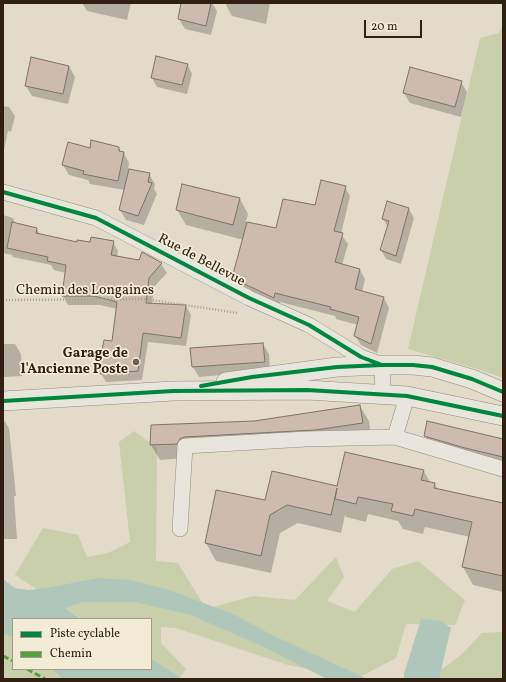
<!DOCTYPE html>
<html>
<head>
<meta charset="utf-8">
<style>
	body { margin:0 }
	#map { position:relative; width:506px; height:682px; overflow:hidden; background:#e2dbc8; font-family:Vollkorn,serif }
	canvas { display:block }
	.frame { position:absolute; inset:0; border:4px solid #2f2012; pointer-events:none }
	.legend { position:absolute; left:12px; top:618px; width:140px; height:52px; box-sizing:border-box; background:#f3ecd5; border:1px solid #a59a87; margin:0; padding:5px 7px; list-style:none; font-size:12px; color:#2f2012 }
	.legend li { display:flex; align-items:center; gap:8px; height:20px }
	.legend b { width:20px; border:1px solid #a59a87 }
	.scale { position:absolute; left:364px; top:20px; width:58px; height:18px; box-sizing:border-box; border:2px solid #2f2012; border-top:0; padding-left:5px; font-size:12px; line-height:14px; white-space:nowrap; color:#2f2012; -webkit-text-stroke:3px #f3ecd5; paint-order:stroke }
</style>
</head>
<body>
<div id="map">
<canvas width="506" height="682"></canvas>
<div class="frame"></div>
<ul class="legend">
<li><b style="height:5px;background:#00873e"></b>Piste cyclable</li>
<li><b style="height:5px;background:#52a23f"></b>Chemin</li>
</ul>
<div class="scale">20 m</div>
</div>
<script>
const ctx = document.querySelector('canvas').getContext('2d');
ctx.lineJoin = 'round';
function fillPath(path, color) {
  ctx.fillStyle = color;
  ctx.fill(path, 'evenodd');
}
function poly(rows) {
  const path = new Path2D();
  for (const r of rows) {
    path.moveTo(r[0], r[1]);
    for (let i = 2; i < r.length; i += 2) path.lineTo(r[i], r[i + 1]);
  }
  return path;
}
function trace(path, color, width, dash) {
  ctx.strokeStyle = color;
  ctx.lineWidth = width;
  ctx.lineCap = dash ? 'butt' : 'round';
  ctx.setLineDash(dash || []);
  ctx.stroke(path);
}
function write(font, color, halo, rows, align = 'center') {
  ctx.font = font + ' Vollkorn,serif';
  ctx.lineWidth = 3.5;
  ctx.setLineDash([]);
  ctx.textBaseline = 'middle';
  ctx.strokeStyle = halo;
  ctx.fillStyle = color;
  for (const [text, x, y, turn = 0] of rows) {
    ctx.save();
    ctx.translate(x, y);
    ctx.rotate((+turn || 0) * Math.PI / 180);
    ctx.textAlign = isNaN(turn) ? turn : align;
    if (halo) ctx.strokeText(text, 0, 0);
    ctx.fillText(text, 0, 0);
    ctx.restore();
  }
}
fillPath(poly([
	[503,25,503,378,481,370,408,349,480,38,499,33],
	[134,431,157,448,156,561,178,563,206,609,253,596,295,600,336,557,344,577,327,601,355,612,392,569,418,561,465,600,455,625,406,624,396,658,356,679,288,665,176,628,161,627,161,643,186,669,179,679,151,669,151,619,82,619,15,575,43,528,78,535,87,557,108,553,130,542,119,442],
	[3,630,13,633,13,669,58,669,69,679,3,679],
	[503,632,503,679,429,679,462,654,482,633]
]), '#c9ceab');
fillPath(poly([
	[98,578,130,580,169,590,233,614,272,635,367,679,327,679,264,647,191,615,135,602,83,602,65,608,81,619,13,619,13,637,3,633,3,579,15,588,28,590,47,588],
	[421,619,441,621,451,628,439,679,404,679,404,674],
	[151,659,182,679,63,679,52,669,151,669]
]), '#afc6ba');
fillPath(poly([
	[82,3,131,3,127,20,87,11],
	[182,3,212,3,217,11,211,35,185,29,179,19],
	[227,3,270,3,266,24,232,16,226,5],
	[187,64,192,74,187,94,157,87,152,78],
	[69,66,75,77,68,104,32,96,26,86],
	[461,82,467,92,461,117,410,103,404,93],
	[3,106,9,107,15,116,11,132,8,131,3,154],
	[119,148,121,152,124,153,129,163,128,169,149,174,155,184,154,189,157,194,144,225,126,220,120,210,125,190,90,184,88,180,69,175,63,165,90,149],
	[345,187,350,196,341,234,348,244,342,265,360,270,365,279,362,292,384,298,389,308,377,353,361,345,355,336,358,325,336,319,335,316,280,302,279,307,239,288,233,278,244,240,186,225,177,210,240,199,248,214,246,222,277,229],
	[409,209,414,218,401,264,386,259,381,250,388,227,383,219],
	[3,215,13,218,16,224,37,229,40,235,78,243,113,242,118,251,117,257,161,264,167,273,154,287,152,304,186,306,191,315,186,346,148,342,142,380,106,382,101,373,113,342,117,309,100,305,68,305,63,296,66,273,54,270,51,265,13,257,12,255,3,253],
	[3,344,15,344,21,354,22,376,3,377],
	[263,344,269,354,270,371,199,377,193,367],
	[360,406,369,421,371,437,193,452,185,458,160,460,151,445,152,426,255,422],
	[3,419,9,428,16,496,14,496,17,539,3,539],
	[425,436,503,440,503,469,433,450],
	[423,470,430,482,435,484,438,490,503,504,503,592,473,585,463,567,470,537,425,527,423,534,403,529,398,521,368,514,366,522,346,517,345,515,341,533,298,523,280,533,271,573,216,561,206,543,217,491,266,501]
]), '#0003');
const building = poly([
	[181,3,211,3,206,26,178,19,181,3],
	[156,56,188,64,182,85,151,78,156,56],
	[31,57,69,66,63,94,25,86,31,57],
	[410,67,462,81,455,107,403,93,410,67],
	[91,140,119,147,119,151,124,152,118,181,83,174,84,171,62,165,68,142,90,148,91,140],
	[129,169,150,173,148,182,152,183,138,216,119,210,129,169],
	[321,180,346,186,334,231,343,233,335,262,360,269,355,289,384,297,371,344,354,336,359,317,330,309,331,307,275,293,274,298,232,278,247,222,276,228,283,199,315,205,321,180],
	[182,184,240,198,233,225,176,210,182,184],
	[387,201,409,208,396,256,380,250,389,221,382,219,387,201],
	[12,222,37,228,36,233,77,242,77,240,90,242,91,237,114,241,111,255,139,260,142,252,162,263,149,278,146,303,186,305,181,338,143,333,138,371,100,374,102,350,104,340,112,341,117,302,94,296,62,296,66,265,47,261,48,257,7,248,12,222],
	[263,343,265,362,192,367,190,348,263,343],
	[360,405,363,423,315,430,184,437,180,439,177,444,150,445,151,425,254,421,360,405],
	[427,421,503,439,503,457,465,448,424,436,427,421],
	[345,452,424,470,421,480,435,483,434,488,503,503,503,576,462,567,472,522,415,509,413,516,391,511,393,504,358,497,356,504,335,499,337,488,331,515,287,505,270,515,261,556,205,543,216,490,265,500,272,471,337,486,345,452]
]);
fillPath(building, '#cdbcad');
trace(building, '#7b7469', 1);
const minor = poly([
	[3,192,96,218,249,298,309,325,361,357,382,365,383,394],
	[395,437,503,469],
	[180,529,185,446,306,439,395,437,407,396]
]);
const tertiary = poly([
	[226,382,337,367,382,365,413,365,432,367,472,379,503,392],
	[3,401,173,391,307,390,407,396,503,416]
]);
trace(minor, '#938d82', 16);
trace(tertiary, '#938d82', 20);
trace(poly([
	[3,300,145,299,238,313]
]), '#a6a199', 2.5, [1, 2]);
trace(minor, '#e8e5dc', 15);
trace(tertiary, '#e8e5dc', 19);
trace(poly([
	[3,656,13,661],
	[27,669,45,679]
]), '#52a23f', 3, [6, 3]);
trace(poly([
	[3,192,96,218,249,298,309,325,361,357,382,365],
	[201,386,252,377,337,367,382,365,413,365,432,367,472,379,503,392],
	[3,401,173,391,307,390,407,396,503,416]
]), '#00873e', 4);
for (const [x, y, r, color] of [
	[136,362,4,"#6e6152"]
]) {
  const dot = new Path2D();
  dot.arc(x, y, r, 0, 2 * Math.PI);
  ctx.fillStyle = color;
  ctx.fill(dot);
  trace(dot, '#f3ecd5', 1.5);
}
write('14px', '#2f2012', '#f3ecd5', [
	["Rue de Bellevue",201,261,28],
	["Chemin des Longaines",85,291]
]);
write('bold 14px', '#2f2012', '#f3ecd5', [
	["Garage de",128,354],
	["l'Ancienne Poste",128,370]
], 'right');
</script>
</body>
</html>
